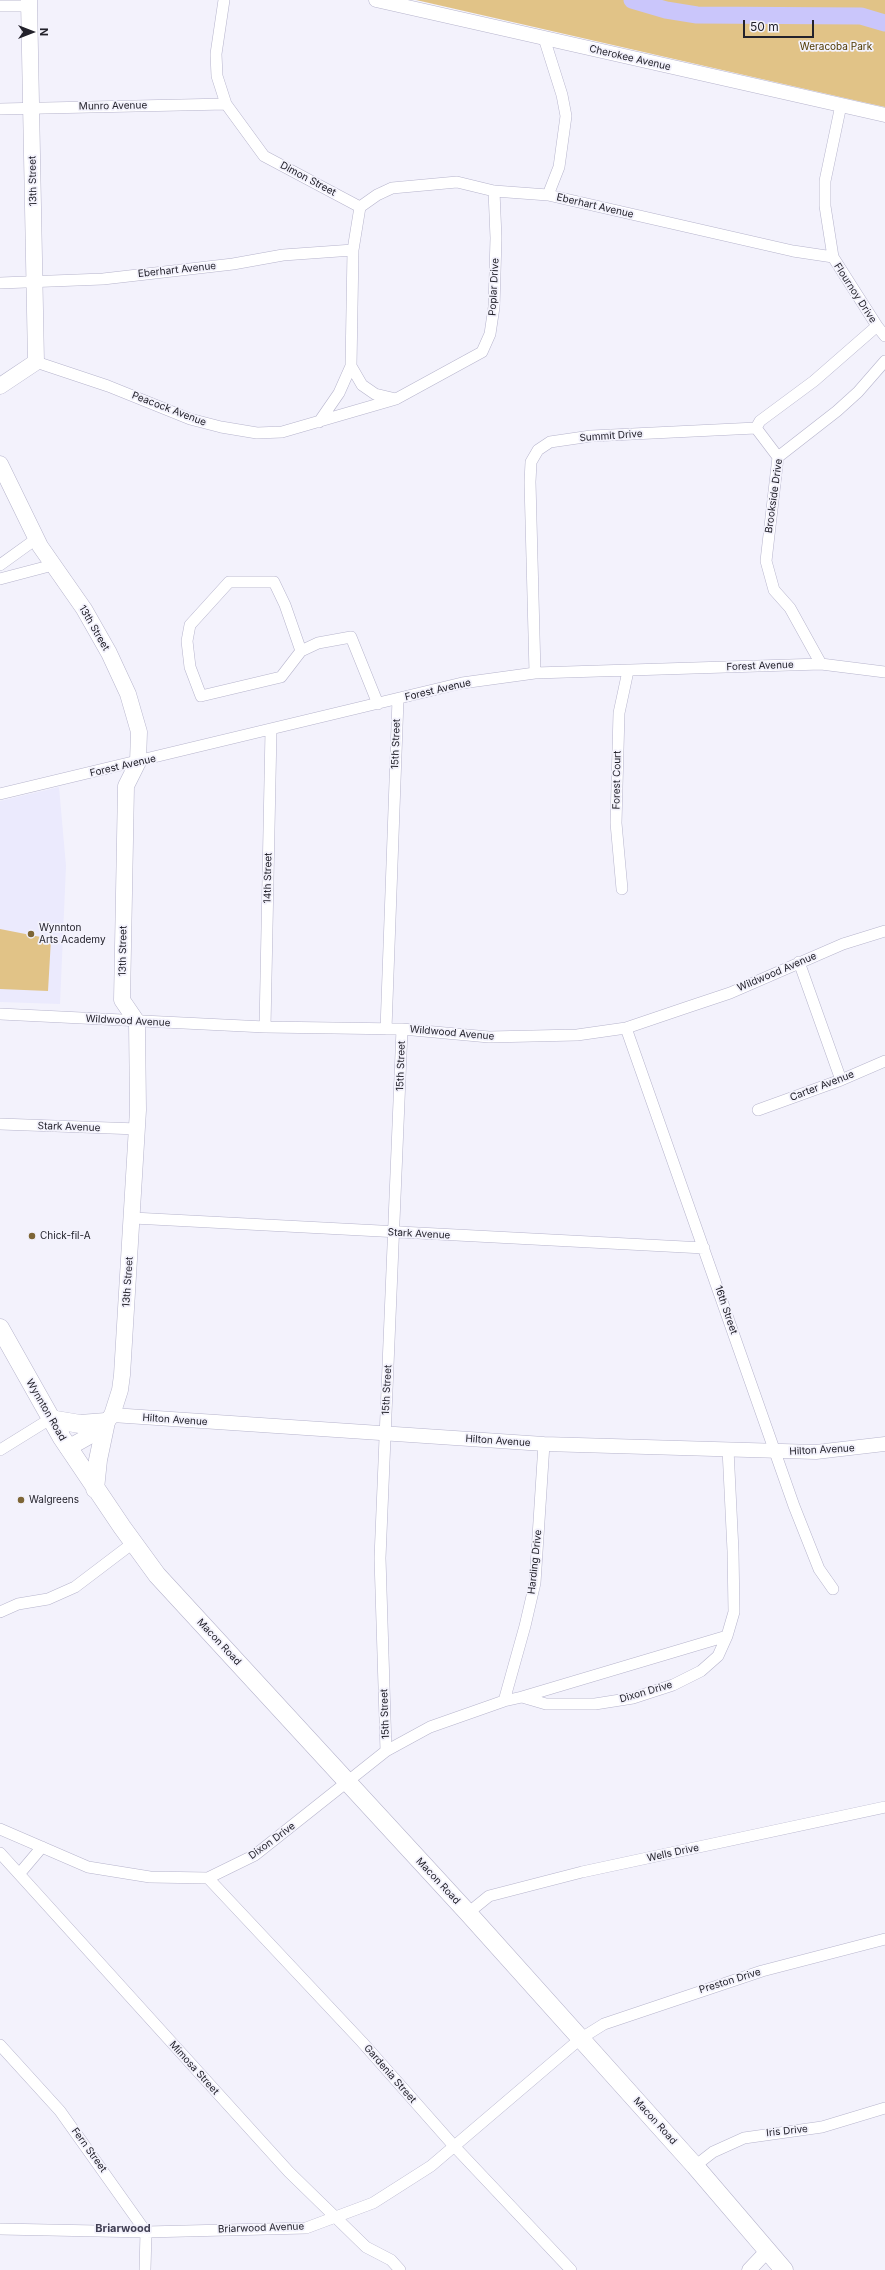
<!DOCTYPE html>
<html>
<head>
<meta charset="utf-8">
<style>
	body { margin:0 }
	#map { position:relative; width:885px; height:2270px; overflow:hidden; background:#f3f2fc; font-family:Inter,sans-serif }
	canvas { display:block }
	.north { position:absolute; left:12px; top:12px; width:40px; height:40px; -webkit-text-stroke:3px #f3f2fc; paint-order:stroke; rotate:90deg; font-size:11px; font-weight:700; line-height:16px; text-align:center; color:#23222b }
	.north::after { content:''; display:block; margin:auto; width:14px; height:18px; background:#23222b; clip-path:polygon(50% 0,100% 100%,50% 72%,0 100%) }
	.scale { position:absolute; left:743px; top:20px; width:71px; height:18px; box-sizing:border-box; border:2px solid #23222b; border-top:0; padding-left:5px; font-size:12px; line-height:14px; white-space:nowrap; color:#23222b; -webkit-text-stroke:3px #f3f2fc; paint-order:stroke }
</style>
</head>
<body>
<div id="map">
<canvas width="885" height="2270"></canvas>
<div class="north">N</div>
<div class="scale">50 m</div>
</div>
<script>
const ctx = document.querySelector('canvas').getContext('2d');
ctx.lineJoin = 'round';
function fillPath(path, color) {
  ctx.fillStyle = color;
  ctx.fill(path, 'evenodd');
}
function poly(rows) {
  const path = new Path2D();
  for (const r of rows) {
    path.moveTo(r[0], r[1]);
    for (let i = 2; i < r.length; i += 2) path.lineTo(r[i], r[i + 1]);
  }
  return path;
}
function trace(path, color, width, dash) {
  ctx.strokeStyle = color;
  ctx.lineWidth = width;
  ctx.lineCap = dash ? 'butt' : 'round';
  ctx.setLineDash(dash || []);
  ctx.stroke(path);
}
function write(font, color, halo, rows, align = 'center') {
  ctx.font = font + ' Inter,sans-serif';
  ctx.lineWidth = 3.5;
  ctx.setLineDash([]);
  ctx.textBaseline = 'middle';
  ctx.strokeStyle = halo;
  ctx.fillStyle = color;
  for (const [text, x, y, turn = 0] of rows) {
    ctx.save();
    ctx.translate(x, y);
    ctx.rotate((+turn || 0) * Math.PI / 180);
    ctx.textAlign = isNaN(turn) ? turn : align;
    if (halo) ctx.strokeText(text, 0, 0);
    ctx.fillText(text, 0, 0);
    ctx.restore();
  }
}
fillPath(poly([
	[59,787,66,866,60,1004,0,1002,0,801]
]), '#ebeafd');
fillPath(poly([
	[416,0,885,0,885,107,858,101],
	[0,929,51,939,48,991,0,989]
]), '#e1c387');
trace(poly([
	[632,0,666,10,697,15,861,16,885,23]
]), '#cac6fb', 17);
const minor = poly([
	[224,0,216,54,217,76,226,104,264,156,360,207],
	[0,6,29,6],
	[544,38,562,95,566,116,559,167,548,195],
	[841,105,825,181,825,206,833,257,877,326,885,336],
	[0,109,226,104],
	[360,207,377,195,392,188,457,182,494,191,548,195,793,251,833,257],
	[0,283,103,279,233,264,283,255,353,250],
	[36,362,108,386,190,419,221,427,257,433,282,432,396,399,482,352,490,334,494,307,496,238,494,191],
	[351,366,362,385,375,394,396,399],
	[319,422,339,393,351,366,353,250,360,207],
	[756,428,760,421,814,381,877,326],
	[0,565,36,539],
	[0,579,53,565],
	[229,582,274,582,285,605,301,651,281,677,201,696,190,667,187,641,190,625,229,582],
	[301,651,318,643,351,637,378,704],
	[821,664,790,608,774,590,766,561,778,457,837,411,858,392,885,361],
	[535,673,530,482,531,462,538,450,550,442,591,436,756,428,778,457],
	[0,794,462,683,535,673,821,664,885,672],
	[622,889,616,823,619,713,628,671],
	[799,962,841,1080],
	[0,1014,265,1027,402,1029,489,1037,577,1035,626,1028,688,1007,730,993,843,944,885,931],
	[265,1027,271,730],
	[626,1028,794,1506,819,1569,833,1589],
	[386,1029,398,699],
	[758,1110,841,1080,885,1061],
	[0,1124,138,1129],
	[133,1218,704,1248],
	[0,1450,50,1419],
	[0,1612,18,1604,48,1599,75,1587,133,1543],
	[522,1697,727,1636],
	[504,1701,525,1626,535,1583,544,1444],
	[386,1751,380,1558,402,1029],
	[0,1829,88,1867,150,1877,208,1878,255,1855,386,1751,430,1727,504,1701,522,1697,546,1704,595,1704,633,1698,673,1685,701,1671,718,1656,727,1636,734,1612,733,1551,728,1449],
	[0,1853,289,2172,366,2247,391,2260,400,2270],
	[20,1873,42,1847],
	[208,1878,362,2042,454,2146,571,2270],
	[468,1913,489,1896,582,1872,885,1807],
	[0,2045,60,2111,146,2232,145,2270],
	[695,2166,713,2152,744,2138,822,2127,885,2108],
	[0,2229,146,2232,306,2228,373,2203,431,2166,580,2039,604,2024,762,1971,885,1939]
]);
const tertiary = poly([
	[376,0,885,115],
	[112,1415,544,1444,816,1452,885,1444],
	[749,2270,768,2250]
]);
const secondary = poly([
	[0,386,36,362,29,0],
	[0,464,40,546,84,609,109,653,128,694,139,732,138,762,126,786,122,1000,137,1022,138,1110,122,1375,120,1390,112,1415,100,1430,68,1448]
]);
const primary = poly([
	[0,1328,62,1438,122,1527,157,1575,468,1913,695,2166,784,2270],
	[50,1419,80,1424,106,1422,98,1460,95,1489]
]);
trace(minor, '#b6b4cc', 12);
trace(tertiary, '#b6b4cc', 15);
trace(secondary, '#b6b4cc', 17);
trace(primary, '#b6b4cc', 19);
trace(minor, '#fff', 11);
trace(tertiary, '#fff', 14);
trace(secondary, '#fff', 16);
trace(primary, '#fff', 18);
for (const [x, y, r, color] of [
	[31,934,4,"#7d6536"],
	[32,1236,4,"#7d6536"],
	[21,1500,4,"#7d6536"]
]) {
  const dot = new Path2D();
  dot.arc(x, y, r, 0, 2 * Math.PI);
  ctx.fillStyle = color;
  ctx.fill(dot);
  trace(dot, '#f3f2fc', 1.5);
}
write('10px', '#4f3900', '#f3f2fc', [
	["Weracoba Park",836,47]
]);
write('10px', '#23222b', '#f3f2fc', [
	["Cherokee Avenue",630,58,13],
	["Munro Avenue",113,106,-1],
	["Dimon Street",308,179,28],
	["13th Street",33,181,-91],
	["Eberhart Avenue",595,206,13],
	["Eberhart Avenue",177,270,-6],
	["Poplar Drive",494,287,-87],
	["Flournoy Drive",855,293,57],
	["Peacock Avenue",169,409,21],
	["Summit Drive",611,436,-4],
	["Brookside Drive",774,496,-82],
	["13th Street",94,628,60],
	["Forest Avenue",760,666,-2],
	["Forest Avenue",438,690,-13],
	["15th Street",396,744,-88],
	["Forest Avenue",123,766,-13],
	["Forest Court",617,780,-89],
	["14th Street",268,878,-89],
	["13th Street",123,951,-89],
	["Wildwood Avenue",777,972,-23],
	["Wildwood Avenue",128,1021,3],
	["Wildwood Avenue",452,1033,5],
	["15th Street",401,1066,-88],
	["Carter Avenue",822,1086,-21],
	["Stark Avenue",69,1127,2],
	["Stark Avenue",419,1234,3],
	["13th Street",128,1282,-86],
	["16th Street",726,1310,71],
	["15th Street",387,1390,-87],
	["Wynnton Road",46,1410,60],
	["Hilton Avenue",175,1420,4],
	["Hilton Avenue",498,1441,4],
	["Hilton Avenue",822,1450,-3],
	["Harding Drive",535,1562,-84],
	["Macon Road",219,1642,47],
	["Dixon Drive",646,1692,-16],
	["15th Street",385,1714,-92],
	["Dixon Drive",272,1841,-36],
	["Wells Drive",673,1853,-12],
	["Macon Road",438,1881,47],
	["Preston Drive",730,1981,-17],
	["Mimosa Street",194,2068,48],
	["Gardenia Street",390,2074,49],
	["Macon Road",655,2121,48],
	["Iris Drive",787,2131,-6],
	["Fern Street",89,2150,54],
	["Briarwood Avenue",261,2228,-2]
]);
write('10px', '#23222b', '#f3f2fc', [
	["Wynnton",39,928],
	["Arts Academy",39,940],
	["Chick-fil-A",40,1236],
	["Walgreens",29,1500]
], 'left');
write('bold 11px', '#424054', '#f3f2fc', [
	["Briarwood",123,2229]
]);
</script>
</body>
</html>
